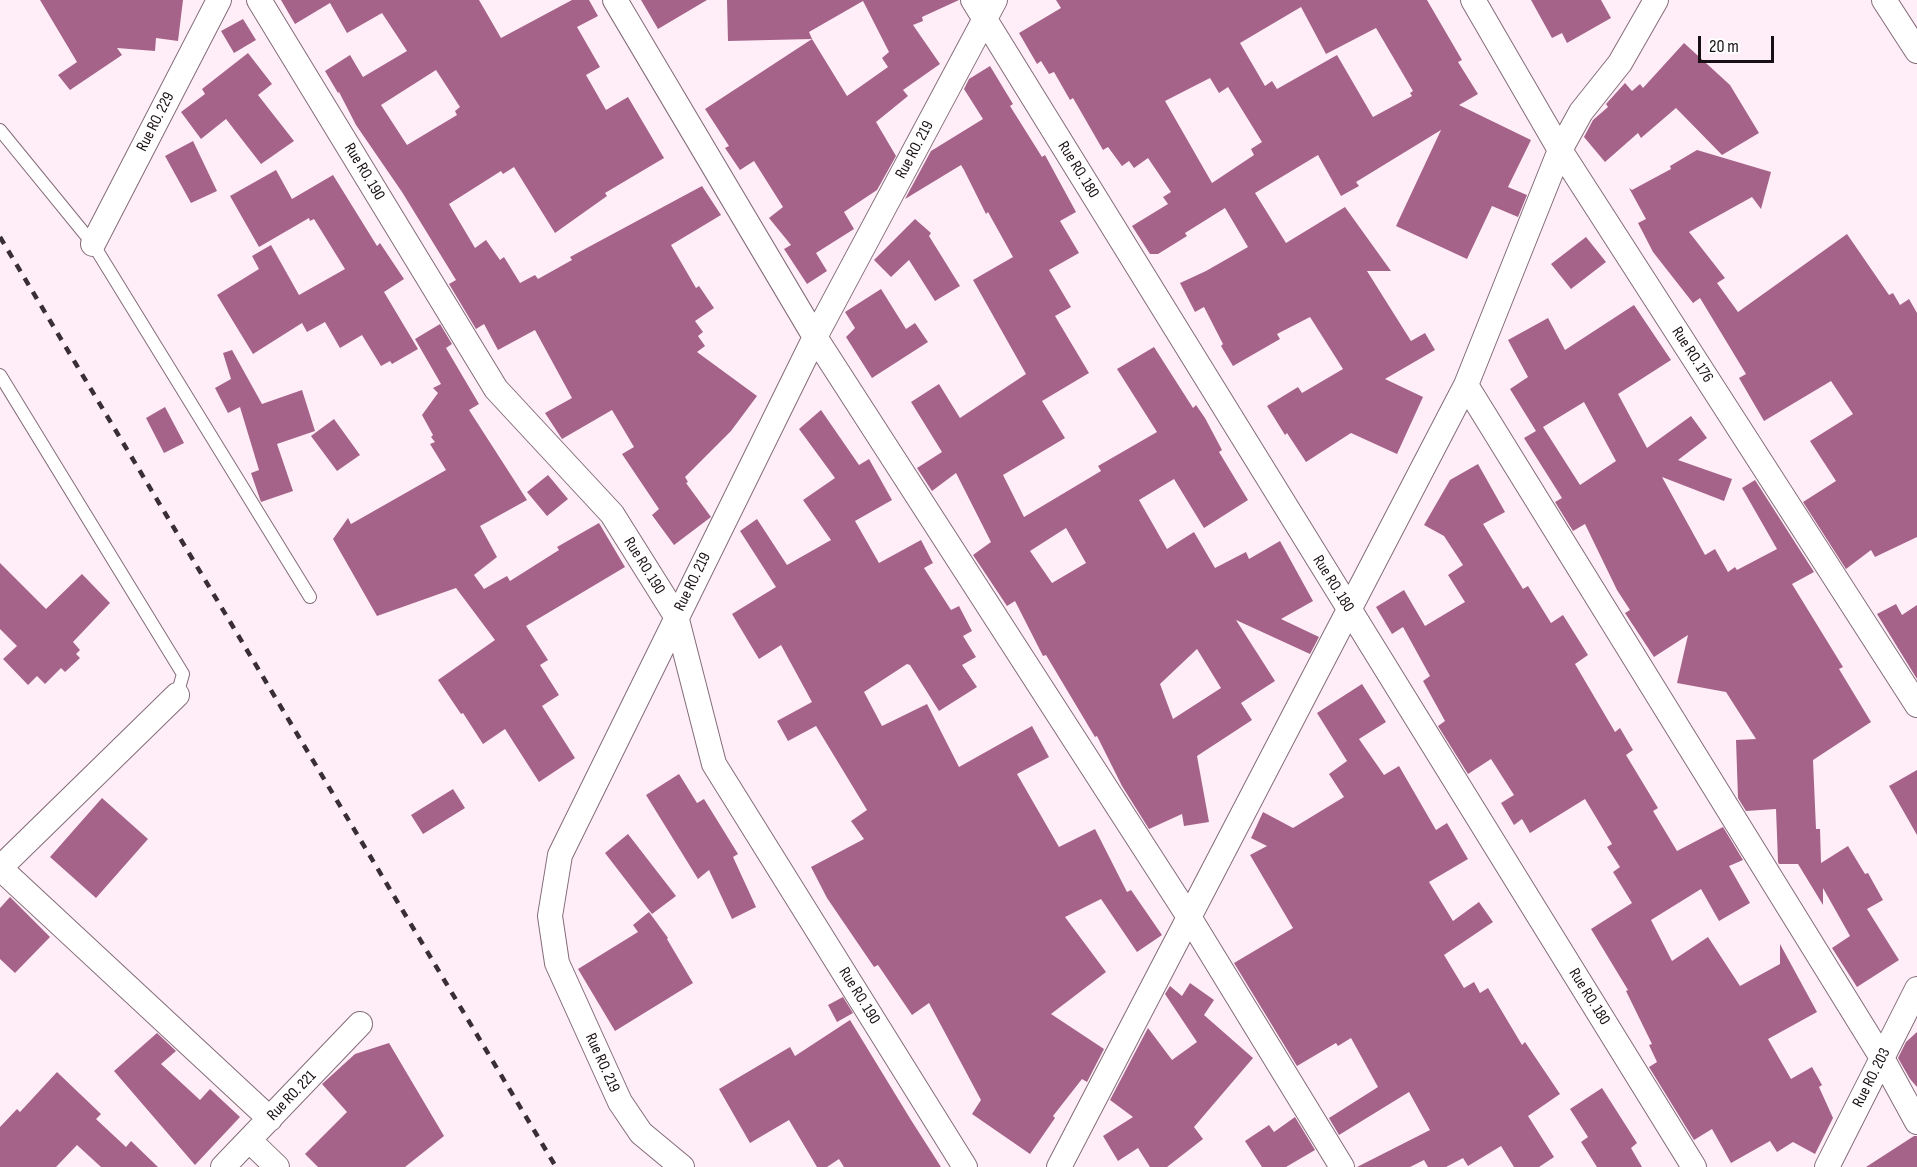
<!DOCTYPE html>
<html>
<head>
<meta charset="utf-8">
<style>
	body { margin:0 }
	#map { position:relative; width:1917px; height:1167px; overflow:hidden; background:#ffeef7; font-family:"Sofia Sans Condensed",sans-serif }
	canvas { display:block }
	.scale { position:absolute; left:1698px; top:36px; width:76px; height:27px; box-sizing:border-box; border:3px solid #180f14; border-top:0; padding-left:8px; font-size:18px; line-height:21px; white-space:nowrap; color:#180f14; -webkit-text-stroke:4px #fff; paint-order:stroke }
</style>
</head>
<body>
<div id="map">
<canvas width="1917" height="1167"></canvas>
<div class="scale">20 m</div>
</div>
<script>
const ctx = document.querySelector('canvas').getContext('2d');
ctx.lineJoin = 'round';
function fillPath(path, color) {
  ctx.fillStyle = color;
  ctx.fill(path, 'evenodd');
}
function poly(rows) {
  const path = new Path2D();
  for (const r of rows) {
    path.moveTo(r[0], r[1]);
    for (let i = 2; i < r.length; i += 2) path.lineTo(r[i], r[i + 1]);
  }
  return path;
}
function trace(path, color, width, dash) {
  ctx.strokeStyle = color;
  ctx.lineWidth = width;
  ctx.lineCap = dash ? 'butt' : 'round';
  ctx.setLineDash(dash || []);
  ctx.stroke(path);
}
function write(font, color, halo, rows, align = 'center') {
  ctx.font = font + ' "Sofia Sans Condensed",sans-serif';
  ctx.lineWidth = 5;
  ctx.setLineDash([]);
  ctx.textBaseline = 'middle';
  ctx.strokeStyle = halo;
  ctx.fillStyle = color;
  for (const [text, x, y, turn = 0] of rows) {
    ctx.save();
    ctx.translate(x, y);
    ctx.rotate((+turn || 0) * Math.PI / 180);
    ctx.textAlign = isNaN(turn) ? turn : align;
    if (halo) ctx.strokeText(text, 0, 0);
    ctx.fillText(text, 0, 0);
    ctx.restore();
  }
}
fillPath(poly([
	[40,0,183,0,178,41,156,38,155,51,117,48,122,55,70,90,58,75,77,62],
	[281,0,479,0,501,38,572,0,589,0,598,16,577,27,600,67,586,75,606,110,628,97,664,158,605,193,607,196,555,233,514,167,503,174,501,171,449,204,475,248,486,240,500,260,504,257,520,283,535,275,538,279,572,260,570,257,702,186,721,215,671,245,696,288,699,286,714,308,695,321,703,332,698,336,705,346,697,352,757,396,731,431,685,477,688,482,686,483,711,517,674,545,652,515,659,509,622,454,634,447,612,410,562,439,545,413,572,398,535,330,498,350,484,324,476,329,449,284,456,280,402,192,356,125,339,92,338,93,325,71,350,55,363,77,407,51,382,13,347,33,330,3,295,24],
	[436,70,460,107,455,111,457,115,407,145,381,105],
	[641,0,707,0,658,29],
	[727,0,959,0,922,17,923,21,913,25,940,64,903,90,908,96,876,122,896,156,877,190,844,212,854,229,816,253,827,271,807,284,784,249,791,245,769,218,783,207,754,161,740,170,725,148,729,146,705,109,812,39,847,96,888,67,882,58,889,52,863,1,809,32,812,39,728,41],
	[1056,0,1427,0,1462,60,1458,62,1478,94,1459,105,1531,140,1508,187,1527,195,1518,217,1492,206,1467,259,1396,226,1441,130,1356,182,1359,186,1341,196,1318,155,1255,193,1286,243,1345,207,1391,271,1367,271,1411,341,1425,333,1435,350,1385,379,1423,397,1397,454,1351,433,1306,462,1287,433,1285,435,1267,406,1298,387,1302,393,1343,369,1310,317,1277,334,1280,339,1233,366,1221,346,1223,344,1204,307,1195,312,1180,283,1206,271,1248,247,1225,208,1185,233,1187,236,1158,254,1150,254,1132,226,1168,204,1163,197,1171,192,1148,158,1134,168,1129,161,1122,166,1108,147,1103,150,1073,98,1070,100,1054,72,1049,74,1041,61,1037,64,1019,33,1061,8],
	[1301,7,1326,54,1376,28,1413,91,1410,93,1412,96,1373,117,1337,55,1277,89,1272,81,1265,86,1240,43],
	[1210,78,1219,93,1228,87,1262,142,1251,149,1254,155,1212,183,1165,101],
	[1531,0,1601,0,1611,18,1567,43,1562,33,1552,38],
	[243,19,256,40,234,53,221,31],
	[1684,43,1730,85,1759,133,1722,155,1676,108,1641,138,1638,133,1605,162,1584,137,1593,120,1608,107,1606,104,1625,83,1632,91,1640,84,1643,88],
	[248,53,272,84,258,95,294,141,261,164,226,119,201,139,181,112,205,94,202,89],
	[990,66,1013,104,1010,106,1042,157,1045,155,1076,212,1060,221,1079,253,1049,270,1071,307,1055,316,1089,373,1042,401,1065,438,1003,475,1024,517,1101,471,1098,466,1157,432,1117,369,1154,347,1193,408,1196,405,1205,418,1222,450,1219,452,1248,500,1204,528,1174,479,1139,500,1167,549,1194,532,1215,568,1246,552,1249,559,1280,541,1313,601,1281,619,1319,637,1310,654,1236,620,1275,681,1241,703,1252,720,1197,756,1209,822,1184,826,1182,814,1149,829,1122,786,1097,736,1095,737,1046,655,1043,656,1015,601,1007,606,973,555,991,542,956,473,932,491,917,468,942,452,911,402,939,384,960,418,1026,374,973,280,1013,257,988,212,986,214,964,170,961,165,905,199,931,151,983,119,964,89,969,79],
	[1066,528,1086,563,1052,583,1030,551],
	[1197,649,1221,688,1173,719,1160,684],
	[193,141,217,191,191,203,165,156],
	[1697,150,1771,172,1761,209,1752,197,1689,232,1725,278,1717,283,1738,312,1847,234,1889,295,1893,293,1900,305,1909,299,1917,313,1917,537,1875,557,1871,550,1846,569,1803,502,1836,481,1810,441,1853,414,1831,381,1764,421,1739,378,1746,374,1700,298,1693,303,1653,252,1638,223,1646,219,1629,188,1632,190,1671,169,1670,166],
	[276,170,292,199,333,175,377,246,380,243,404,279,384,292,418,349,392,364,390,361,381,366,362,335,340,348,325,322,307,332,302,323,253,354,217,295,259,269,252,256,271,245,299,295,345,269,314,219,310,221,309,218,259,247,230,196],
	[915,219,931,233,929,236,960,286,935,301,909,260,891,277,874,260],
	[1586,237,1606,262,1571,289,1551,264],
	[881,289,906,329,915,323,928,342,872,378,846,337,855,328,845,312],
	[1634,305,1671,360,1618,394,1647,448,1691,416,1707,438,1678,460,1732,479,1724,501,1662,477,1705,555,1715,549,1728,572,1735,567,1737,570,1777,549,1742,488,1755,480,1814,572,1792,584,1843,667,1839,669,1871,722,1813,760,1816,829,1820,829,1821,863,1848,846,1865,874,1868,873,1883,900,1867,909,1899,960,1857,987,1832,948,1850,936,1823,888,1823,905,1798,864,1779,864,1778,862,1776,809,1746,811,1738,798,1736,740,1756,739,1726,692,1677,683,1688,635,1654,657,1625,613,1630,610,1617,590,1585,524,1573,531,1555,502,1562,498,1524,438,1536,431,1510,389,1528,377,1508,340,1548,318,1565,350],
	[1584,402,1616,461,1580,485,1543,427],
	[440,324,452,344,446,348,479,404,469,410,527,500,480,526,497,557,474,575,484,589,507,576,510,581,559,550,557,547,599,523,625,567,526,626,548,660,540,665,559,695,542,706,575,758,539,782,505,729,483,744,463,713,461,714,438,680,495,640,456,588,377,616,333,539,348,518,351,524,446,470,430,444,435,442,431,437,433,435,422,415,438,393,433,388,441,384,415,339],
	[232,350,262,404,302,390,315,431,277,444,293,491,261,502,251,473,259,470,240,407,228,413,215,388,231,379,223,353],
	[165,407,184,443,164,453,146,418],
	[821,410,859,465,869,459,892,500,855,521,879,563,921,540,933,563,924,568,951,610,959,606,972,631,963,636,976,657,962,665,977,687,939,711,910,665,907,664,864,692,882,726,927,704,959,767,1032,726,1049,757,1017,774,1059,847,1095,829,1127,892,1131,890,1162,935,1137,952,1101,899,1065,917,1106,972,1051,1014,1104,1049,1087,1082,1082,1079,1053,1116,1055,1118,1030,1154,972,1114,981,1100,929,1003,912,1015,878,965,874,967,827,898,811,867,864,839,851,821,867,810,816,726,788,741,777,721,812,702,781,645,759,659,732,614,776,587,740,531,757,519,787,565,831,540,803,500,835,478,799,429],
	[334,419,360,455,337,471,311,436],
	[1478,464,1505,512,1483,524,1523,589,1528,586,1551,623,1563,615,1588,655,1575,664,1615,732,1620,728,1633,750,1626,755,1658,808,1653,811,1677,851,1723,827,1743,860,1729,866,1750,903,1719,921,1701,889,1651,920,1672,961,1708,937,1740,986,1780,964,1780,944,1817,1012,1768,1039,1791,1079,1812,1067,1822,1085,1819,1087,1833,1118,1815,1154,1793,1142,1777,1152,1770,1141,1731,1163,1712,1129,1694,1140,1649,1067,1657,1062,1649,1045,1652,1044,1626,991,1628,990,1591,929,1632,903,1613,872,1620,867,1607,847,1612,844,1585,799,1530,833,1522,819,1514,825,1501,803,1514,795,1491,759,1468,774,1438,726,1445,721,1423,681,1430,676,1403,627,1392,634,1376,607,1404,590,1425,626,1465,602,1448,575,1463,565,1444,536,1424,525,1450,480],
	[548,475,568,499,547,516,527,492],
	[0,563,46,609,82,574,110,603,73,642,80,650,76,654,80,658,65,672,61,668,45,684,37,676,28,685,3,659,17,646,0,629],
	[1896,604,1902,615,1917,605,1917,679,1877,614],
	[1362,684,1386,722,1359,739,1384,775,1399,766,1436,830,1447,823,1468,859,1429,882,1453,921,1479,902,1493,922,1444,955,1464,988,1474,982,1480,993,1488,988,1522,1045,1525,1042,1560,1094,1528,1116,1554,1157,1539,1167,1514,1167,1501,1146,1468,1166,1463,1158,1446,1167,1428,1167,1424,1160,1410,1167,1357,1167,1430,1130,1409,1092,1339,1135,1329,1118,1378,1087,1351,1038,1338,1046,1336,1043,1297,1066,1234,963,1293,928,1250,855,1267,846,1251,838,1263,812,1293,828,1344,797,1329,774,1347,761,1317,713],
	[1917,770,1917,835,1889,786],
	[679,774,697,803,704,799,738,854,733,857,756,907,732,919,709,870,698,879,646,795],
	[453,789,465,808,423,834,411,815],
	[102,798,148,839,96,898,50,857],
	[628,834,676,896,652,914,605,853],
	[10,897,50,937,15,973,0,959,0,908],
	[649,912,668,938,667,939,693,983,615,1031,578,969,638,932,633,925],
	[1190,983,1214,1000,1204,1015,1253,1058,1194,1127,1203,1139,1167,1167,1150,1167,1138,1148,1118,1161,1103,1136,1133,1117,1110,1100,1148,1028,1172,1060,1197,1042,1165,994,1170,986,1182,996],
	[843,997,853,1013,837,1022,828,1005],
	[850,1020,911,1120,941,1167,844,1167,839,1159,827,1167,817,1167,789,1120,750,1143,719,1089,790,1047,795,1056],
	[1917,1032,1917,1087,1910,1079,1898,1058,1906,1042],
	[157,1033,176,1051,161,1064,200,1100,210,1089,240,1117,195,1165,114,1071],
	[389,1043,444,1136,405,1167,318,1167,305,1154,347,1112,322,1084,355,1054],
	[57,1072,101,1114,96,1119,126,1147,131,1141,158,1167,101,1167,77,1145,56,1167,0,1167,0,1127,17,1109,20,1112],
	[1602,1088,1637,1143,1631,1148,1642,1167,1597,1167,1581,1142,1588,1137,1570,1109],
	[1295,1117,1315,1150,1286,1167,1262,1167,1245,1141,1269,1125,1274,1132],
	[1914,1136,1917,1136,1917,1167,1866,1167]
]), '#a56389');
const lane = poly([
	[0,130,93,244,310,597],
	[0,375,183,674,177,695]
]);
const street = poly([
	[259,0,496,389,612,514,676,616,714,764,965,1167],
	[615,0,815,337,1189,917,1342,1167],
	[973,0,1694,1167],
	[1473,0,1560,150,1917,705],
	[1884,0,1917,51],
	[93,244,219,0],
	[1466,385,1882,1058,1917,1122],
	[0,868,270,1119],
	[0,868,177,695],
	[249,1140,277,1167],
	[223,1167,360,1024],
	[682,1167,641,1133,620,1102,557,963,550,916,560,855,815,337,995,0],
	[1059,1167,1466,385,1560,150,1581,112,1620,63,1656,0],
	[1827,1167,1917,989]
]);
trace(lane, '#846c79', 14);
trace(street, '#846c79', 26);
trace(lane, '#fff', 12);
trace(street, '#fff', 24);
trace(poly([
	[0,237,556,1167]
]), '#382e33', 4.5, [8, 8]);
write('16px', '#180f14', '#fff', [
	["Rue RO. 229",156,122,-63],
	["Rue RO. 219",915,150,-62],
	["Rue RO. 180",1078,170,58],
	["Rue RO. 190",364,172,59],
	["Rue RO. 176",1692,355,57],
	["Rue RO. 190",644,566,58],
	["Rue RO. 219",693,582,-64],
	["Rue RO. 180",1333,584,58],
	["Rue RO. 190",859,996,58],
	["Rue RO. 180",1589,997,58],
	["Rue RO. 219",602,1063,66],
	["Rue RO. 203",1872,1078,-63],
	["Rue RO. 221",292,1096,-46]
]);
</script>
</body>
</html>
